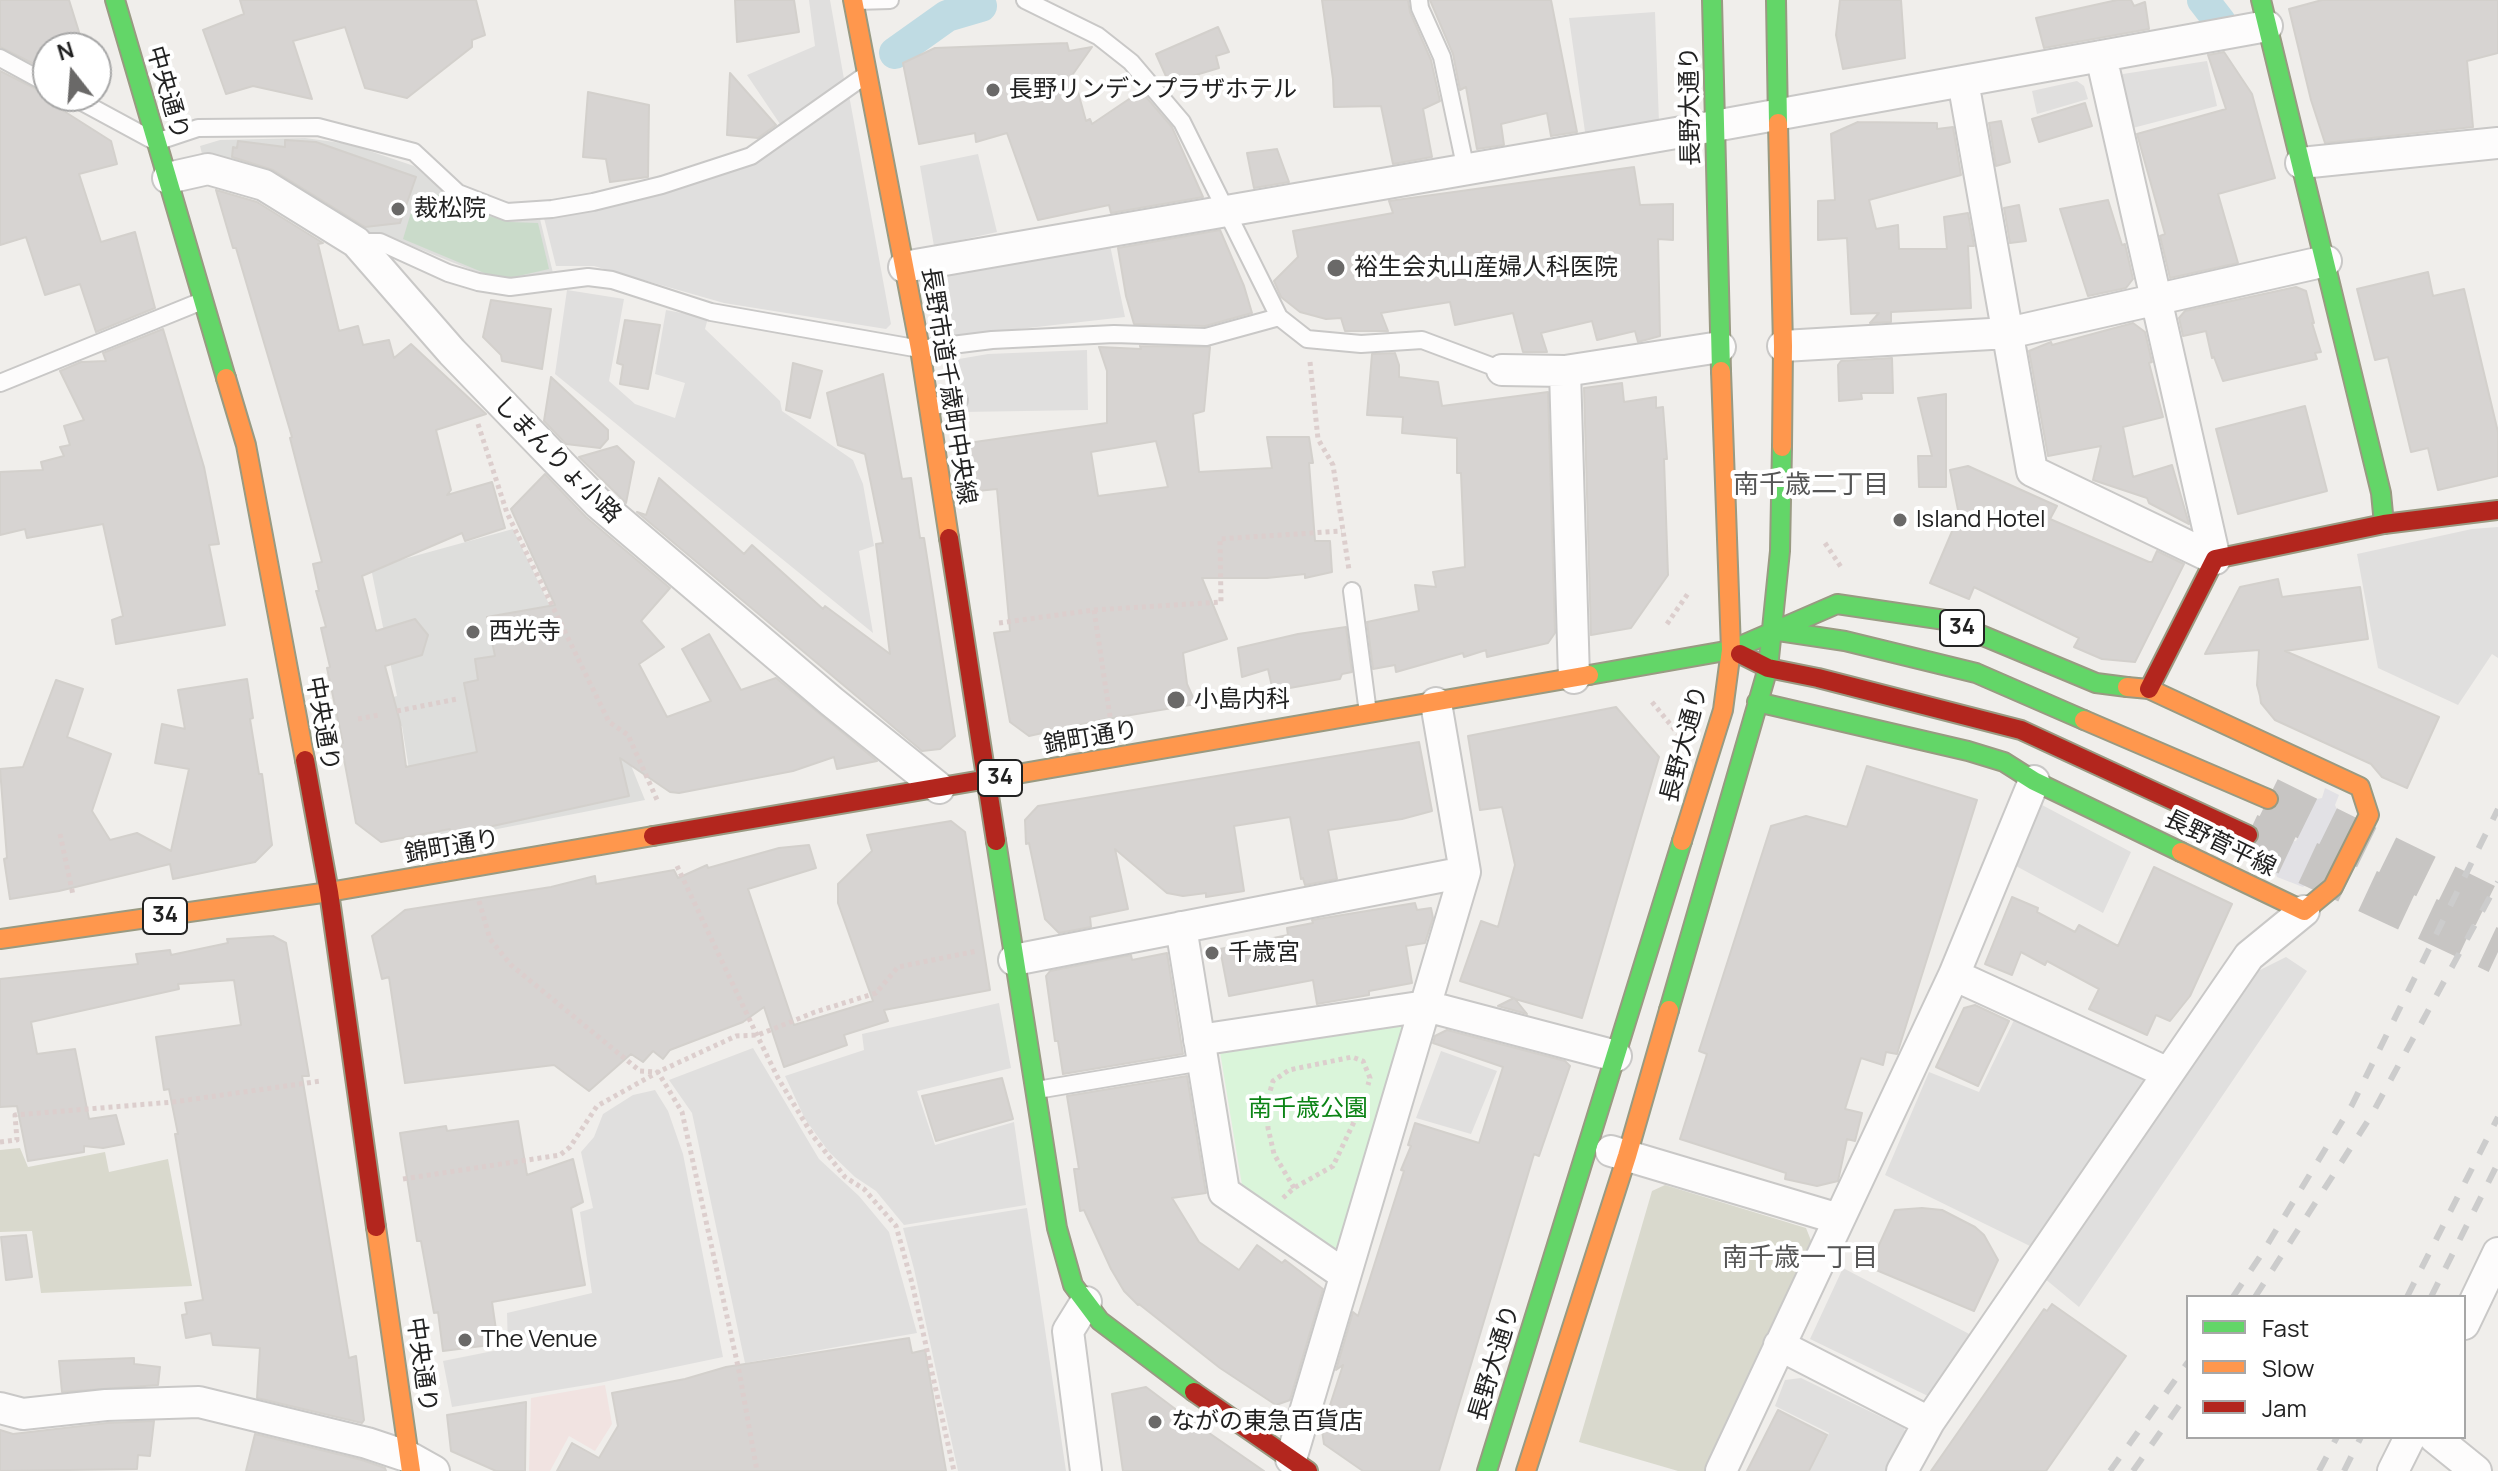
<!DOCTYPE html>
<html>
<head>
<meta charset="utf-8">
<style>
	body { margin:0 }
	#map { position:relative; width:2498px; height:1471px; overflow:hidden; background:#f0eeeb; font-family:Manrope,sans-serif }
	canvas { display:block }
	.legend { position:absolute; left:2186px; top:1295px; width:280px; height:144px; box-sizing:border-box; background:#fff; border:2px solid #a7a7a7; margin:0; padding:10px 14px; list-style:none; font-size:24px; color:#222 }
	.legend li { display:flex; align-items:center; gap:16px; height:40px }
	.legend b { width:40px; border:2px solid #a7a7a7 }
	.north { position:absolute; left:32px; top:32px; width:80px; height:80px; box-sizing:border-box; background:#fff; border:2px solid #a7a7a7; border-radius:50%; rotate:343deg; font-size:22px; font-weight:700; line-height:32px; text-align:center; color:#222 }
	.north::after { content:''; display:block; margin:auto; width:28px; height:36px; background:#6a6968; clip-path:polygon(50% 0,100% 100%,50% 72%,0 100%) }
</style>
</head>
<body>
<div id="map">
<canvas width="2498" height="1471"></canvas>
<ul class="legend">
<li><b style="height:10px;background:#63d668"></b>Fast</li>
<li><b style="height:10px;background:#ff974d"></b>Slow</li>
<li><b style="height:10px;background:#b3261e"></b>Jam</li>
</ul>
<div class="north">N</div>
</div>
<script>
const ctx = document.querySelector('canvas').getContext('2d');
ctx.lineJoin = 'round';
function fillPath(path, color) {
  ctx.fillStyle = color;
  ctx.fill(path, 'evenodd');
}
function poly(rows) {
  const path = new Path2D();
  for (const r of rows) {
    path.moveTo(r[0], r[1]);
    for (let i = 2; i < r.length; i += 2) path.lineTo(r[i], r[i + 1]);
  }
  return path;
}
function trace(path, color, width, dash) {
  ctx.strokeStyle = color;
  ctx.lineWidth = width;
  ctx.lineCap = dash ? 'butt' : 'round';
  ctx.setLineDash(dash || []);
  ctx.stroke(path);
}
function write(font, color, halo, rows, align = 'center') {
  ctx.font = font + ' Manrope,"Noto Sans JP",sans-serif';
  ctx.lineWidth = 8;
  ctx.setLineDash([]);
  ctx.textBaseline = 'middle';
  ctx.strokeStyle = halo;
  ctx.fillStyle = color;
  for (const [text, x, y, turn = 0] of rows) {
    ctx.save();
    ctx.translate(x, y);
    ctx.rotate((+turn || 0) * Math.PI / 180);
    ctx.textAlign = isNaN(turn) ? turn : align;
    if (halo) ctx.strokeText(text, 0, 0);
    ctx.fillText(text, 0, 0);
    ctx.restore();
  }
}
fillPath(poly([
	[605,1385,612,1424,595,1451,569,1436,550,1471,529,1471,531,1398]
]), '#f1e3e1');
fillPath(poly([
	[305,138,349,144,414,166,442,190,463,203,510,219,540,219,553,273,499,281,402,242,368,234,204,162,200,146,220,140],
	[513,529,608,727,626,753,645,800,421,844,402,726,339,740,333,713,397,696,371,568]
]), '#dededc');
fillPath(poly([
	[20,1148,28,1167,105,1152,109,1172,168,1159,192,1286,41,1293,32,1231,0,1232,0,1150],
	[1665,1185,1806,1228,1812,1243,1706,1471,1678,1471,1579,1442,1652,1191]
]), '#d9d9cd');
fillPath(poly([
	[436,194,478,213,510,222,538,223,549,269,501,280,403,239,415,199,429,207]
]), '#cadbca');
fillPath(poly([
	[1402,1017,1412,1027,1343,1252,1334,1255,1243,1191,1220,1052,1235,1043]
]), '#daf5da');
fillPath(poly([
	[809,0,830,0,844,79,782,127,747,75,815,46],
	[1655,12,1659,123,1586,139,1569,18],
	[2207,61,2217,106,2125,130,2113,85,2123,74],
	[2077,81,2084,86,2088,99,2037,114,2032,91],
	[849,95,891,324,886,329,724,303,594,266,556,266,544,218,708,180,750,163],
	[978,154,997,232,934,246,920,166],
	[1110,245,1125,317,948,337,934,277],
	[567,290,624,299,609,381,635,404,675,418,685,383,655,374,666,310,708,318,705,329,780,401,782,411,853,460,863,484,874,546,859,551,873,633,555,374],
	[1087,350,1088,410,961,412,953,360,988,354],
	[2498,527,2498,658,2492,654,2458,705,2378,668,2357,554,2472,529],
	[2042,805,2131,852,2103,913,2016,866],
	[2286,957,2307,971,2079,1307,2044,1278,2248,976],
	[999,1003,1011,1068,917,1091,935,1145,1014,1122,1026,1205,904,1225,876,1191,855,1177,829,1152,805,1119,785,1076,864,1050,862,1034],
	[2016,1016,2151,1076,2032,1247,1885,1175,1929,1072,1979,1092],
	[753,1048,819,1159,859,1196,889,1232,917,1333,745,1363,692,1113,669,1080],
	[1441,1051,1497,1071,1471,1134,1416,1118],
	[655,1090,668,1111,683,1154,723,1357,599,1383,452,1407,443,1361,508,1348,507,1313,592,1293,580,1212,593,1208,581,1152,594,1137,603,1114,633,1095],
	[1027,1208,1066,1471,958,1471,914,1269,903,1228],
	[1843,1268,1975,1337,1930,1397,1810,1339],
	[1801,1378,1904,1428,1908,1442,1891,1471,1810,1471,1829,1433,1775,1406,1785,1380]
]), '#e0dfde');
fillPath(poly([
	[2325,788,2339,795,2335,805,2341,818,2338,824,2328,828,2324,847,2315,855,2316,862,2312,868,2314,877,2303,887,2277,877,2272,864,2273,850,2277,843,2296,841,2299,835,2297,827,2288,819,2292,808,2297,803,2322,798]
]), '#e2e1e5');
trace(poly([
	[2203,0,2220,22],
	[895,53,947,16,981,6]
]), '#bfdbe3', 32);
const building = poly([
	[0,0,69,0,84,48,48,48,48,71,0,47,0,0],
	[240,0,476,0,485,35,472,40,472,47,407,98,365,88,345,27,293,41,312,99,253,86,226,94,203,30,244,14,240,0],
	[735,0,794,0,799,32,737,42,735,0],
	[1322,0,1408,0,1410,12,1431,60,1440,101,1423,109,1432,157,1393,164,1381,106,1334,107,1333,79,1322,0],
	[1430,0,1551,0,1577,132,1551,136,1547,113,1501,124,1504,145,1477,149,1466,87,1460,90,1453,54,1430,0],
	[1840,0,1901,0,1905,58,1843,69,1836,35,1840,0],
	[2117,0,2131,0,2134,6,2145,2,2149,29,2044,48,2036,18,2117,0],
	[2322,0,2498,0,2498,53,2467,61,2473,127,2325,143,2311,100,2289,9,2322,0],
	[1218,27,1229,52,1216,56,1219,68,1169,83,1156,54,1218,27],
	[1067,43,1069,51,1092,47,1073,74,1086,121,1090,119,1092,124,1141,91,1172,127,1203,197,1111,213,1109,205,1038,220,1007,133,976,142,975,133,919,144,903,63,935,48,1067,43],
	[2224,52,2252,94,2275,178,2218,194,2238,263,2170,278,2160,236,2165,234,2137,134,2226,109,2208,55,2224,52],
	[0,71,48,95,48,101,111,141,117,164,79,174,101,242,135,232,155,308,96,332,80,284,45,295,26,237,0,245,0,71],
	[730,73,776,125,758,138,727,135,730,73],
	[588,92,649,105,648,177,610,182,606,159,583,157,588,92],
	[2085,103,2092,126,2039,142,2032,119,2085,103],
	[2001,121,2010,162,1996,166,1989,123,2001,121],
	[1858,122,1937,123,1937,129,1953,127,1961,175,1869,200,1876,229,1898,225,1899,249,1947,249,1944,217,1968,213,1974,246,1968,246,1971,308,1891,312,1891,322,1870,323,1879,313,1851,314,1847,238,1818,240,1818,201,1835,200,1831,134,1858,122],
	[285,140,316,142,416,177,400,223,365,227,273,170,232,157,233,147,237,148,238,141,285,147,285,140],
	[1277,149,1289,182,1254,188,1247,153,1277,149],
	[1634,167,1640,205,1673,204,1673,240,1658,239,1660,336,1638,342,1635,331,1597,340,1592,321,1541,333,1547,352,1523,352,1513,313,1455,325,1450,302,1381,313,1388,331,1345,331,1341,318,1326,319,1300,312,1281,297,1274,281,1298,257,1293,231,1393,213,1389,201,1634,167],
	[216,190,257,202,323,243,318,244,339,331,358,326,363,345,389,340,394,358,411,344,486,414,436,430,451,490,447,495,492,482,505,528,465,541,462,533,362,576,376,631,415,619,428,635,422,655,385,666,400,722,406,767,477,752,464,683,478,680,475,659,495,656,487,617,555,605,511,509,545,474,586,517,670,588,641,621,664,647,639,664,667,717,711,701,682,649,709,634,741,690,776,678,877,761,837,769,834,757,793,771,679,793,670,792,620,758,629,796,452,835,450,829,381,842,356,823,341,743,343,743,327,668,330,667,321,628,326,627,316,591,319,591,313,564,322,562,290,438,292,437,236,248,233,248,216,190],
	[2108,200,2122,245,2125,244,2133,279,2126,288,2088,296,2060,209,2108,200],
	[2019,205,2026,241,2010,243,2004,208,2019,205],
	[1220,230,1244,286,1252,313,1205,326,1134,324,1126,296,1118,248,1220,230],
	[2428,272,2433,296,2464,289,2498,432,2498,476,2438,490,2428,448,2411,452,2388,357,2375,360,2357,289,2428,272],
	[2296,287,2306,291,2314,323,2312,323,2321,352,2315,353,2317,359,2223,381,2214,357,2212,358,2206,331,2183,336,2179,318,2185,311,2296,287],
	[491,300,551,309,542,369,502,361,501,355,483,337,491,300],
	[625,320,660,325,648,389,620,384,623,365,617,363,625,320],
	[2133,323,2145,332,2152,362,2149,363,2163,417,2123,427,2133,477,2172,465,2189,524,2149,503,2147,498,2093,480,2101,446,2048,456,2029,351,2051,342,2052,345,2133,323],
	[163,329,204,467,219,544,209,545,225,625,116,644,112,620,123,616,103,524,27,538,25,529,0,535,0,472,43,470,41,462,64,456,60,447,70,445,64,426,84,420,60,371,81,362,106,361,103,353,163,329],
	[1140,346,1210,347,1204,411,1193,414,1199,472,1272,468,1267,437,1309,437,1313,463,1309,463,1315,541,1330,541,1332,572,1305,578,1305,574,1267,578,1202,578,1227,639,1183,653,1187,684,1196,704,1101,720,1029,736,1010,722,994,633,1010,631,997,489,977,491,968,443,1107,423,1107,371,1099,347,1141,349,1140,346],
	[1156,441,1168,487,1098,496,1091,452,1156,441],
	[1395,353,1399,365,1399,377,1438,382,1442,406,1548,392,1555,633,1548,643,1487,657,1486,650,1464,657,1463,653,1396,672,1395,665,1373,669,1367,622,1419,611,1415,585,1436,587,1433,572,1465,567,1461,473,1457,473,1457,438,1402,433,1403,417,1367,415,1372,354,1395,353],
	[1892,358,1893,393,1861,393,1862,399,1839,401,1838,365,1841,361,1892,358],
	[793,363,822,371,810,418,786,410,793,363],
	[883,374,902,479,911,478,920,538,924,538,955,736,940,749,922,751,637,512,646,515,659,478,744,554,752,545,823,609,825,606,890,654,876,544,883,543,865,454,838,445,827,393,883,374],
	[551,377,608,430,608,439,600,448,566,444,544,421,551,377],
	[1622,383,1624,402,1656,397,1656,408,1663,407,1667,459,1664,459,1668,575,1631,628,1591,635,1584,388,1622,383],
	[1946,394,1946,487,1919,487,1918,456,1932,456,1918,398,1946,394],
	[2305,406,2327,491,2238,514,2216,429,2305,406],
	[617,446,634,462,626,503,579,457,617,446],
	[1968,466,2057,506,2050,519,2149,562,2152,562,2157,551,2184,564,2135,662,2102,659,2074,647,2079,638,1974,587,1969,599,1930,583,1959,515,1950,470,1968,466],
	[2278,579,2282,597,2360,587,2368,639,2285,651,2439,717,2407,788,2382,777,2371,764,2275,720,2261,703,2260,696,2257,685,2259,650,2205,654,2240,587,2278,579],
	[1346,627,1352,672,1342,674,1340,679,1273,691,1268,669,1242,677,1238,648,1298,634,1346,627],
	[247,679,253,718,250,719,259,774,262,774,272,845,255,862,173,879,170,864,59,891,10,899,4,859,7,858,0,769,23,767,56,680,83,689,67,737,111,754,92,811,110,840,137,833,171,851,189,769,155,763,162,724,185,729,178,690,247,679],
	[1616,707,1659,757,1582,1018,1515,999,1527,1014,1498,1006,1514,998,1460,981,1481,921,1498,927,1515,865,1502,807,1480,810,1468,736,1616,707],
	[1419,742,1432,811,1402,819,1328,830,1337,879,1305,885,1303,878,1301,879,1290,817,1234,826,1244,891,1206,897,1206,893,1183,896,1167,893,1115,849,1128,909,1090,917,1091,927,1059,933,1045,919,1029,843,1026,844,1025,820,1038,806,1419,742],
	[1867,766,1977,800,1897,1054,1886,1052,1883,1065,1861,1058,1845,1109,1862,1113,1855,1141,1847,1139,1838,1181,1817,1186,1785,1179,1786,1173,1680,1139,1707,1054,1699,1051,1771,826,1806,816,1847,827,1867,766],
	[951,821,965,832,990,990,884,1010,888,1021,844,1035,847,1045,784,1067,764,1007,743,1022,670,1050,663,1059,653,1051,643,1062,631,1054,589,1091,554,1065,405,1083,389,977,382,979,372,936,405,910,551,887,595,876,596,884,674,870,678,878,707,865,708,868,779,848,809,845,816,868,748,889,794,1025,873,1001,838,903,838,884,872,851,867,835,951,821],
	[2154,867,2232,904,2190,996,2170,1021,2156,1015,2147,1035,2089,1009,2099,989,2047,961,2045,965,2021,952,2012,975,1985,964,2012,897,2038,908,2037,912,2075,932,2079,925,2118,946,2154,867],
	[1415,903,1417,910,1431,908,1433,918,1425,943,1406,946,1412,983,1369,991,1369,995,1317,1004,1313,980,1229,996,1220,949,1288,935,1287,928,1313,923,1312,920,1415,903],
	[273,936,286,943,309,1076,302,1076,349,1358,356,1356,364,1420,362,1423,257,1398,260,1348,213,1345,211,1333,186,1338,182,1315,187,1314,185,1303,203,1300,175,1134,178,1134,169,1089,164,1090,156,1037,241,1025,234,980,178,984,179,989,31,1022,37,1054,75,1049,89,1119,116,1115,124,1144,103,1148,84,1146,84,1152,28,1161,17,1106,0,1107,0,979,138,964,136,954,170,950,171,955,228,943,227,939,273,936],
	[1167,953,1183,1054,1063,1074,1058,1041,1055,1041,1046,976,1050,971,1131,955,1132,960,1167,953],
	[1975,1005,2009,1021,1978,1086,1936,1067,1964,1008,1975,1005],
	[1447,1030,1565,1061,1570,1066,1539,1156,1534,1154,1439,1471,1363,1471,1324,1444,1322,1430,1343,1365,1336,1370,1353,1312,1358,1316,1404,1171,1401,1170,1411,1146,1408,1145,1415,1123,1479,1143,1503,1067,1433,1043,1435,1036,1447,1030],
	[1187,1076,1206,1193,1172,1198,1199,1242,1239,1270,1257,1245,1282,1263,1285,1260,1323,1289,1290,1400,1276,1405,1220,1368,1139,1304,1138,1305,1124,1291,1111,1269,1084,1210,1080,1211,1074,1169,1079,1169,1067,1096,1187,1076],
	[1002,1078,1013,1119,936,1141,922,1096,1002,1078],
	[518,1121,527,1175,573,1159,583,1202,571,1208,585,1285,492,1302,498,1344,443,1351,438,1312,434,1313,421,1241,417,1241,400,1133,446,1126,447,1131,518,1121],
	[1922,1208,1942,1210,1975,1227,1984,1235,1998,1260,1974,1311,1869,1267,1895,1210,1922,1208],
	[26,1235,32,1277,6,1280,1,1237,26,1235],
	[2052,1304,2126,1356,2046,1471,1931,1471,2044,1309,2047,1311,2052,1304],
	[909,1338,912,1353,925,1350,946,1471,557,1471,572,1443,599,1458,618,1426,612,1393,685,1379,726,1367,909,1338],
	[134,1358,134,1364,160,1367,158,1385,62,1392,59,1361,134,1358],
	[1146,1387,1186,1417,1264,1471,1123,1471,1112,1394,1146,1387],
	[526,1402,525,1471,496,1471,451,1451,447,1415,526,1402],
	[1778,1410,1827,1435,1809,1471,1747,1471,1778,1410],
	[154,1421,150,1456,138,1455,137,1469,0,1471,0,1430,13,1434,107,1423,154,1421],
	[255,1434,362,1460,385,1468,386,1471,246,1471,255,1434]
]);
fillPath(building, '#d7d4d2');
trace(building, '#d3d0cc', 2);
trace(poly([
	[2268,799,2498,912],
	[2248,835,2498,952]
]), '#c7c5c3', 44, [44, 22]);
const lane = poly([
	[1025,0,1098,36,1131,62,1182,122,1279,317],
	[1419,0,1420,8,1442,57,1466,170],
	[855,1,890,0],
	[0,58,48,84],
	[71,96,156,142,198,128,318,127,414,152,458,193,507,212,552,209,593,202,662,185,751,156,863,77],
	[356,242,380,242,448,273,478,282,510,287,588,277,612,280,711,312,920,349,992,340,1114,334,1206,337,1279,317,1307,339,1361,344,1422,340,1502,370],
	[0,383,202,301],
	[931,407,959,400],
	[1352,591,1368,713],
	[1037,1090,1202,1062]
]);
const street = poly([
	[2101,56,2215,559],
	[1963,81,2032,471,2215,559],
	[2301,163,2498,143],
	[168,178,208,169,264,185,356,242,452,352,598,503,831,701,939,788],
	[904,267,1676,133,2267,26],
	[1783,346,2008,333,2326,261],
	[1502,370,1565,371,1720,347],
	[1565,371,1574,678],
	[1181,927,1224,1192,1345,1275],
	[1014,960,1465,872],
	[1954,975,2168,1073],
	[1199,1040,1426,1006,1616,1056],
	[1611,1151,1839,1219],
	[1086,1302,1068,1331,1086,1471],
	[2464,1324,2498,1253],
	[1779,1345,1929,1422],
	[0,1408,23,1414,106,1405,199,1402,367,1443,409,1457,434,1471],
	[2434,1437,2476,1471],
	[1291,1459,1465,872,1436,703],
	[1721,1471,1954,975,2034,781],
	[1902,1471,1929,1422,2249,956,2304,911],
	[2393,1471,2410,1437]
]);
const fast = poly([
	[115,0,226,378],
	[1712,0,1721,371],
	[1776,0,1778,123],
	[2261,0,2381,493,2384,524],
	[1772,630,1845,641,1976,673,2084,720],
	[1589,675,1731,650,1837,604,1945,620,2096,683,2127,687],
	[1757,702,1968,751,2004,762,2034,781,2181,852],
	[996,841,1057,1228,1073,1285,1100,1321,1194,1392],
	[1669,1010,1768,668,1780,551,1782,447],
	[1487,1471,1682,841]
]);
const slow = poly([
	[853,0,920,349,949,538],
	[1778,123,1783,346,1782,447],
	[226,378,246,445,305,760],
	[2127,687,2149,689,2360,787,2369,815,2333,887,2304,911,2181,852],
	[2084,720,2268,799],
	[994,778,1589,675],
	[1682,841,1723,710,1731,650,1721,371],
	[0,939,329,892,653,836],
	[376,1227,411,1471],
	[1526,1471,1627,1156,1669,1010]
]);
const jam = poly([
	[949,538,996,841],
	[1740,654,1768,668,1818,678,2021,730,2248,835],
	[2149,689,2215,559,2384,524,2498,510],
	[305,760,329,892,376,1227],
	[653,836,994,778],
	[1194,1392,1308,1471]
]);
trace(lane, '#c9c8c7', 20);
trace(street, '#c9c8c7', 34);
trace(fast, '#999a82', 22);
trace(slow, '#999a82', 22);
trace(jam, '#999a82', 22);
trace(poly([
	[1310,362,1318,439,1333,465,1349,570],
	[478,424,507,513,609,722,628,735,658,802],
	[1825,543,1841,567],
	[1094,610,1221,602,1220,539,1342,531],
	[999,623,1094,610,1111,723],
	[1667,624,1689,592],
	[1652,702,1679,735],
	[397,711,457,699],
	[358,719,379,715],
	[60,834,73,895],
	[677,866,753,1027,778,1078,813,1136,845,1177,864,1189,896,1226,912,1283,954,1471],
	[479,901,490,939,511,965,640,1071,658,1072,682,1112,739,1371,757,1471],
	[0,1142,17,1140,15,1115,173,1102,321,1081],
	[403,1179,560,1155,570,1147,597,1106,658,1072,736,1036,758,1035,815,1012,876,993,898,967,977,951],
	[1294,1188,1274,1154,1268,1128,1267,1102,1273,1081,1289,1070,1352,1057,1363,1061,1370,1078,1368,1085],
	[1283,1198,1294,1188,1333,1166,1363,1103]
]), '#dccecd', 5, [4, 4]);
trace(lane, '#fdfcfc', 16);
trace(street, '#fdfcfc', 30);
trace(fast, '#63d668', 18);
trace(slow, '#ff974d', 18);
trace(jam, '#b3261e', 18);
trace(poly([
	[2233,1297,2261,1255,2352,1105,2498,809],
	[2255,1297,2371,1116,2498,882],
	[2407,1297,2498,1117],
	[2431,1297,2498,1163],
	[2110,1471,2188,1362],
	[2133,1471,2188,1393],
	[2319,1471,2337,1437],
	[2344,1471,2361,1437]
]), '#ccc', 6, [16, 16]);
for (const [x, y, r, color] of [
	[993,90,8,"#6a6968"],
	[398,209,8,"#6a6968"],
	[1336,268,10,"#6a6968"],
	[1900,520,8,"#6a6968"],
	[473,632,8,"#6a6968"],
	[1176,700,10,"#6a6968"],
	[1212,953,8,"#6a6968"],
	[465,1340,8,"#6a6968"],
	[1155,1422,8,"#6a6968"]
]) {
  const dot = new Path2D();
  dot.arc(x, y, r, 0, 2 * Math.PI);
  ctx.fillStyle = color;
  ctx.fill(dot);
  trace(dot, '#fff', 3);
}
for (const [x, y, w] of [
	[1962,628,44],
	[1000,778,44],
	[165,916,44]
]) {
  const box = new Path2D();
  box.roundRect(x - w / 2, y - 18, w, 36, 6);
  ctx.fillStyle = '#fff';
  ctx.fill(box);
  trace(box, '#222', 2);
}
write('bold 22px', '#222', null, [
	["34",1962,628],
	["34",1000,778],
	["34",165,916]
]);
write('24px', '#222', '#fff', [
	["長野リンデンプラザホテル",1009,90],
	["裁松院",414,209],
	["裕生会丸山産婦人科医院",1354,268],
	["Island Hotel",1916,520],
	["西光寺",489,632],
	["小島内科",1194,700],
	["千歳宮",1228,953],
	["The Venue",481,1340],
	["ながの東急百貨店",1171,1422]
], 'left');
write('24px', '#222', '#fff', [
	["中央通り",167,93,74],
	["長野大通り",1691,106,-91],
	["長野市道千歳町中央線",948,386,81],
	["しまんりょ小路",557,460,45],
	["中央通り",322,724,80],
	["錦町通り",1091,738,-10],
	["長野大通り",1685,744,-75],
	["長野菅平線",2220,844,26],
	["錦町通り",452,847,-10],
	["長野大通り",1495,1363,-73],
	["中央通り",421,1365,82]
]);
write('24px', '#0c8416', '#fff', [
	["南千歳公園",1308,1109]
]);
write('26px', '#555', '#fff', [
	["南千歳二丁目",1811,486],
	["南千歳一丁目",1800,1259]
]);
</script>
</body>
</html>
